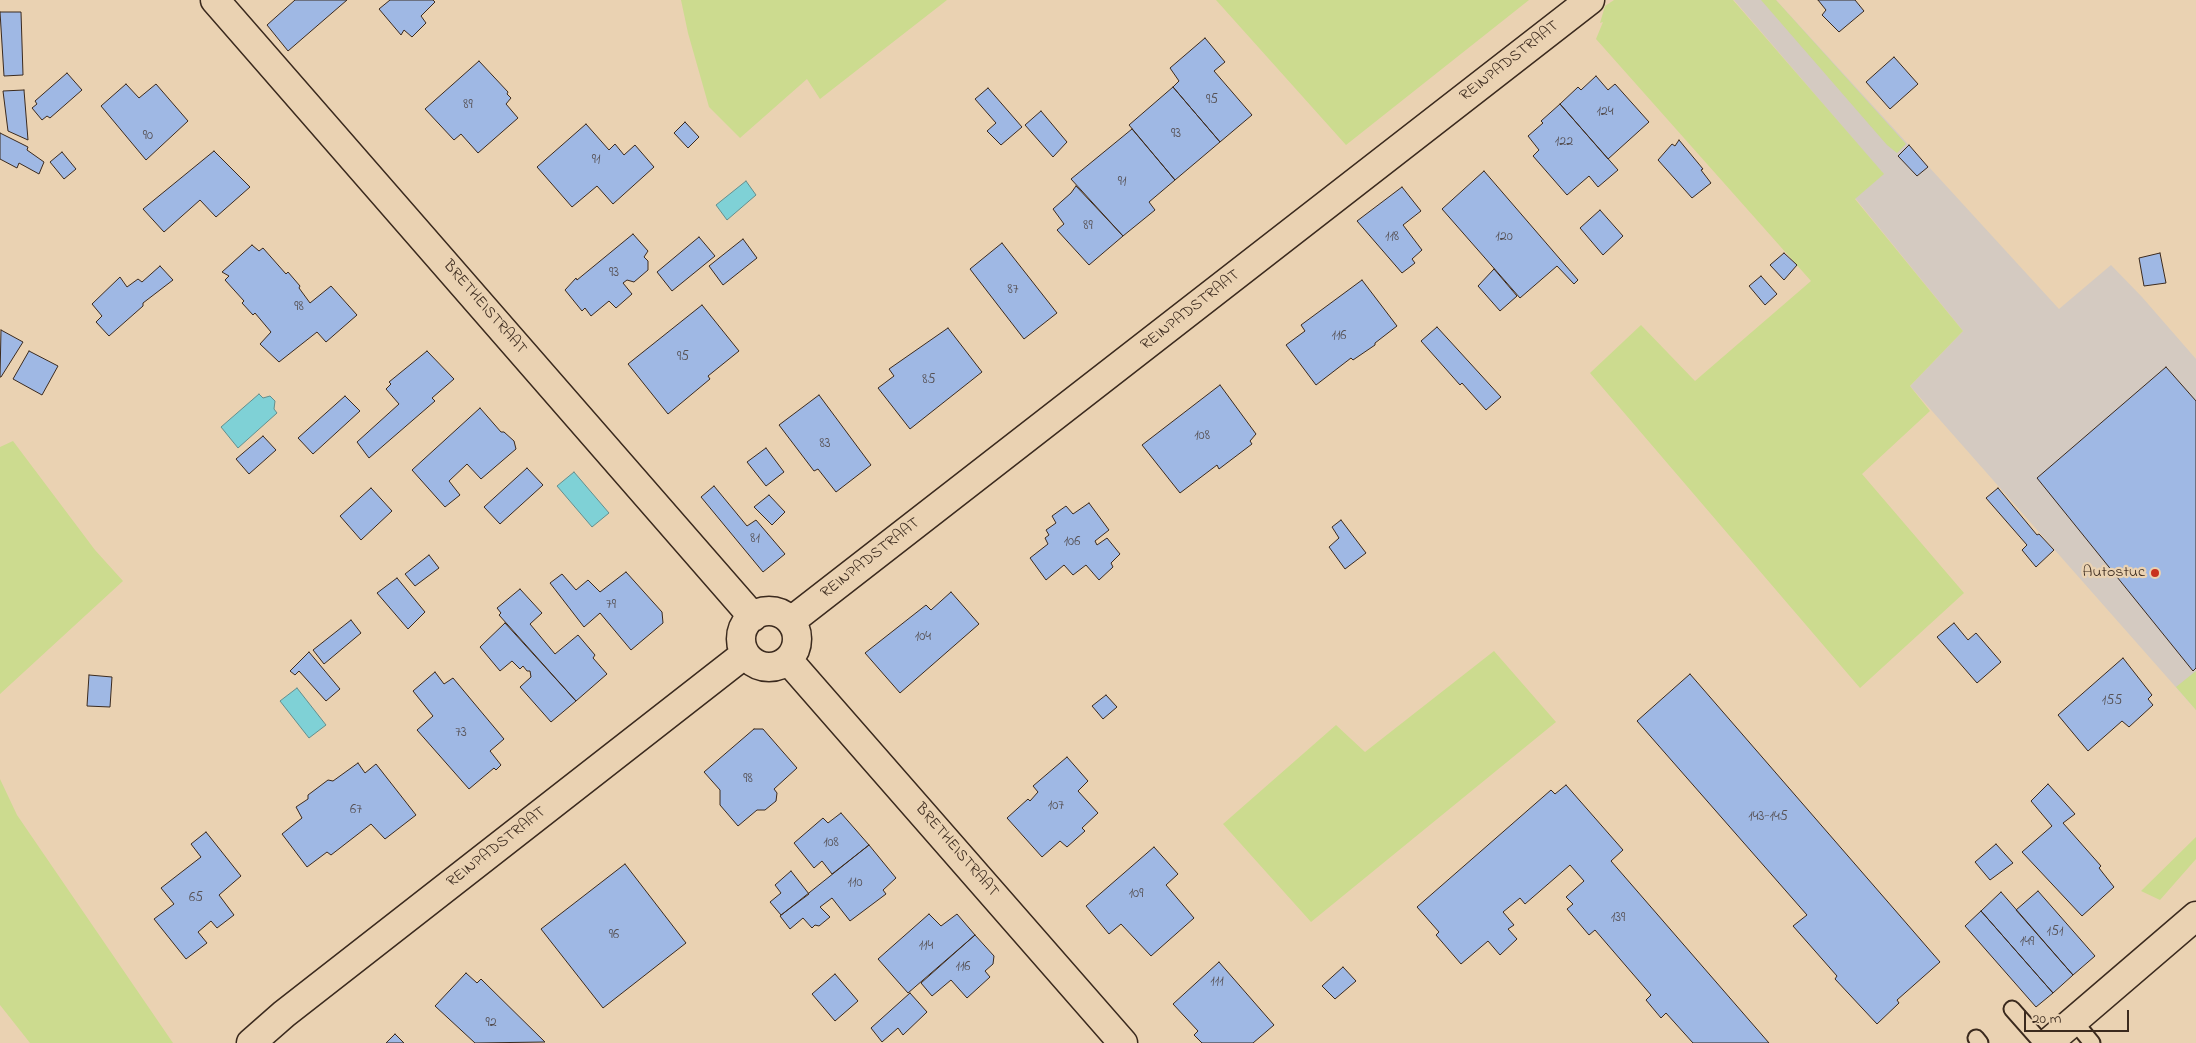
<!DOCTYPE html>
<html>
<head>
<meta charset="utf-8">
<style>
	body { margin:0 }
	#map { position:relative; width:2196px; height:1043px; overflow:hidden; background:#ead2b2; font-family:"Indie Flower",sans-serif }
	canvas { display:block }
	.scale { position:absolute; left:2024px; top:1010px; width:105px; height:22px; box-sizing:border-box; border:2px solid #3b2a1e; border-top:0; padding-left:6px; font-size:15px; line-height:18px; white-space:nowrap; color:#3b2a1e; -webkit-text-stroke:4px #ead2b2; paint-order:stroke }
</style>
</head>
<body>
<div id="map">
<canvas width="2196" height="1043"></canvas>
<div class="scale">20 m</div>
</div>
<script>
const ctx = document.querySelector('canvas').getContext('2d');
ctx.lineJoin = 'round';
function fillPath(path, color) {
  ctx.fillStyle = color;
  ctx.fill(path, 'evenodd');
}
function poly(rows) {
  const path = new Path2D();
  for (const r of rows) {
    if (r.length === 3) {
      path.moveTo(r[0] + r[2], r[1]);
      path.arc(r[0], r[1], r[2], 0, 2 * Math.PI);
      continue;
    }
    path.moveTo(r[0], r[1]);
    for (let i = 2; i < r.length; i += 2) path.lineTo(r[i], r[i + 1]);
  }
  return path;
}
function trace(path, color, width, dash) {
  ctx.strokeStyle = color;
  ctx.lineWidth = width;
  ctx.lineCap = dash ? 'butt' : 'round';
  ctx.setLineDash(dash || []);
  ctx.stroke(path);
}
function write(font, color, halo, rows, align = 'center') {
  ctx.font = font + ' "Indie Flower",sans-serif';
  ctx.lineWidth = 4.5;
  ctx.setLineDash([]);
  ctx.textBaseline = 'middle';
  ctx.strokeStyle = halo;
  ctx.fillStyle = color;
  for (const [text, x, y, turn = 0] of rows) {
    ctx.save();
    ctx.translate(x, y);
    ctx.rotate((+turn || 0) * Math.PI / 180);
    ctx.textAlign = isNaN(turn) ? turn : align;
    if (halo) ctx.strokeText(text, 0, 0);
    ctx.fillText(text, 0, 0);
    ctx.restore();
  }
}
fillPath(poly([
	[1734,0,1776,0,2059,309,2111,265,2142,297,2196,359,2196,710,1910,386,1963,331,1855,198,1883,174]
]), '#d4cac1');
fillPath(poly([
	[681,0,947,0,820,99,807,79,740,138,709,107,688,33],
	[1216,0,1529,0,1346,145],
	[1614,0,1733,0,1884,174,1855,199,1963,331,1910,386,1930,411,1862,474,1964,593,1860,688,1590,373,1641,325,1695,381,1811,281,1596,39,1603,22,1600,23,1605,6],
	[1761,0,1776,0,1906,144,1897,153,1887,145],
	[13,441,95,550,123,581,0,694,0,447],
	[1494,651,1556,722,1311,922,1223,824,1336,725,1365,752],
	[2196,671,2196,710,2176,687],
	[0,779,17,815,173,1043,30,1043,0,1005],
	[2196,837,2196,859,2160,900,2141,891]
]), '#ccdb8f');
const water = poly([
	[746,181,756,195,727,220,716,205,746,181],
	[259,394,263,398,270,396,275,401,274,409,277,413,238,448,221,427,259,394],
	[574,472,609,513,592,527,557,486,574,472],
	[297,688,326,725,309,738,280,701,297,688]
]);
fillPath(water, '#7fd1d6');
trace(water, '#648e8c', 1);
const building = poly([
	[295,0,347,0,288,51,267,25,295,0],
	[390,0,433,0,435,2,421,16,426,23,412,37,404,30,401,35,379,9,390,0],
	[1818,0,1855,0,1864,11,1839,32,1822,15,1826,10,1818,0],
	[0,12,21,12,23,75,4,76,0,12],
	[1205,38,1225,62,1214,71,1252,115,1220,142,1173,87,1179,81,1170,68,1205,38],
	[1894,57,1918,84,1890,109,1866,82,1894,57],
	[479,61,508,92,507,94,511,98,506,104,518,118,478,153,461,134,454,140,425,109,479,61],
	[67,73,82,90,50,118,47,116,42,120,32,108,37,104,35,101,67,73],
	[1596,76,1608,90,1615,84,1649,122,1608,159,1560,104,1578,87,1581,90,1596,76],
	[126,84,139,98,156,84,188,121,146,160,101,106,126,84],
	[1173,87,1220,142,1175,180,1129,125,1173,87],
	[988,88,1022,127,1001,145,987,131,996,123,975,99,988,88],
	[24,90,28,140,8,131,3,91,24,90],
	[1560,104,1618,170,1598,187,1589,176,1567,195,1533,156,1539,150,1528,136,1543,123,1541,121,1560,104],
	[1041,111,1067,142,1053,157,1025,125,1041,111],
	[685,122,699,137,688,148,674,133,685,122],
	[586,124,609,150,615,144,624,155,635,145,654,167,613,204,597,186,572,207,537,167,586,124],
	[1132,129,1175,180,1149,202,1155,210,1123,236,1071,179,1132,129],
	[0,133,28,147,27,150,44,162,39,174,19,163,17,168,0,159,0,133],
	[1679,140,1703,169,1701,170,1711,183,1692,198,1658,160,1672,144,1675,146,1679,140],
	[1909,145,1928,167,1917,176,1898,156,1909,145],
	[214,151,250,187,216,217,200,200,164,232,143,209,214,151],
	[62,152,76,169,64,179,50,162,62,152],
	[1484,171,1578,280,1574,284,1557,266,1520,298,1442,209,1484,171],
	[1076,186,1123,236,1089,265,1057,230,1064,224,1053,209,1071,193,1076,186],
	[1402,187,1421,211,1403,225,1422,250,1412,259,1415,263,1402,273,1357,221,1402,187],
	[1600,210,1623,236,1603,255,1580,228,1600,210],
	[633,234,648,251,644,257,648,261,648,270,634,282,627,280,623,283,632,294,616,308,609,301,591,316,585,308,582,311,565,290,576,278,577,280,633,234],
	[699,237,715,256,672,291,657,272,699,237],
	[743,239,757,258,723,285,709,266,743,239],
	[1002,243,1057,313,1024,339,970,269,1002,243],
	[252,245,259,251,263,248,286,274,288,272,300,286,299,288,310,303,331,286,357,315,326,342,317,332,279,362,260,344,271,332,255,313,253,315,242,303,244,301,225,280,229,276,222,272,252,245],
	[1784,253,1797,265,1784,280,1770,265,1784,253],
	[2160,253,2166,283,2144,286,2139,258,2160,253],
	[160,266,173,280,143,303,143,306,109,336,96,322,102,316,92,304,120,277,127,287,138,279,142,282,160,266],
	[1494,269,1517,296,1500,311,1478,286,1494,269],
	[1761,276,1777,294,1765,305,1749,286,1761,276],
	[1362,280,1397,326,1375,343,1375,345,1353,360,1351,358,1316,385,1286,345,1305,331,1301,325,1362,280],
	[702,305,739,351,708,376,710,379,668,414,628,364,702,305],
	[1437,327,1501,397,1486,410,1462,383,1460,385,1421,341,1437,327],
	[948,328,982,372,910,429,878,388,894,376,889,369,948,328],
	[1,330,23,342,1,377,0,377,1,330],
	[29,351,58,366,42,395,13,379,29,351],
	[427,351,454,379,432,398,435,401,369,458,357,442,399,404,386,389,391,384,389,382,427,351],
	[2166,367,2196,401,2196,668,2193,671,2037,478,2166,367],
	[1220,385,1256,434,1250,441,1252,444,1219,469,1217,465,1180,493,1142,445,1220,385],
	[819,395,871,465,836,492,818,469,814,471,779,425,819,395],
	[345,396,360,411,313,454,298,438,345,396],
	[480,408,501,432,504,432,514,441,516,449,481,479,467,464,449,481,460,495,445,507,412,470,480,408],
	[263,436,276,450,249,474,236,459,263,436],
	[766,448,784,472,766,486,747,462,766,448],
	[527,468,543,485,500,524,484,507,527,468],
	[714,486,747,526,756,520,785,554,763,572,701,497,714,486],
	[371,488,392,511,361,540,340,516,371,488],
	[1998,488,2037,535,2039,534,2054,550,2036,567,2022,550,2027,545,1986,498,1998,488],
	[769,495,785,512,772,525,754,507,769,495],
	[1089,503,1109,530,1095,541,1097,545,1107,538,1120,554,1111,563,1113,567,1099,580,1086,565,1073,575,1064,565,1046,580,1030,558,1048,544,1045,538,1049,535,1046,530,1056,523,1052,516,1066,506,1073,514,1089,503],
	[1341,520,1366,553,1345,569,1329,547,1339,538,1332,527,1341,520],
	[429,555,439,568,415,586,405,574,429,555],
	[626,572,662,612,663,623,631,650,600,613,584,627,550,583,562,574,576,590,588,580,600,592,626,572],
	[397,578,425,612,408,629,377,593,397,578],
	[520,589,542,613,530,624,555,654,578,635,595,655,593,658,607,674,576,701,499,615,501,613,497,608,520,589],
	[951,592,979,624,900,693,865,653,926,605,931,610,951,592],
	[351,620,361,633,324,664,313,650,351,620],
	[505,623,576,701,551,722,520,687,531,677,530,671,527,671,523,666,520,669,512,661,500,671,480,647,505,623],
	[1954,623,1968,640,1976,633,2001,662,1977,683,1937,637,1954,623],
	[309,652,340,689,326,701,299,671,295,675,290,671,309,652],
	[2123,658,2152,695,2148,699,2153,705,2129,727,2122,721,2088,751,2058,715,2123,658],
	[435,672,444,684,453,678,504,739,490,751,501,765,496,770,494,768,469,789,417,730,433,716,413,691,435,672],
	[1690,674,1940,962,1897,1000,1899,1003,1877,1024,1835,979,1837,976,1793,926,1807,915,1637,721,1690,674],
	[89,675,112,677,110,707,87,706,89,675],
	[1106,695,1117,707,1103,719,1092,706,1106,695],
	[754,729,763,729,797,768,774,789,777,793,776,801,765,810,757,810,738,826,720,805,720,790,704,772,754,729],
	[1067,757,1088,781,1078,791,1098,813,1082,828,1085,831,1067,847,1060,841,1042,857,1007,818,1028,799,1030,801,1038,792,1033,786,1067,757],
	[358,763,365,773,376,764,416,815,385,839,371,824,331,855,327,852,307,867,282,834,302,818,296,807,308,799,308,795,328,780,333,781,358,763],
	[2048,784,2075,814,2063,823,2101,866,2099,868,2114,887,2082,916,2022,852,2052,826,2031,801,2048,784],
	[1566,785,1623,850,1611,861,1769,1043,1693,1043,1666,1013,1661,1018,1646,1000,1651,995,1595,930,1589,935,1567,909,1573,904,1566,897,1584,881,1570,865,1525,904,1520,898,1503,912,1514,925,1508,929,1517,939,1500,955,1488,941,1461,964,1436,935,1439,932,1417,907,1551,790,1555,794,1566,785],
	[841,813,869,845,832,874,822,861,814,868,794,843,823,818,828,823,841,813],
	[206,832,241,876,219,895,234,915,217,928,211,921,198,932,207,943,186,959,154,919,174,904,161,888,201,857,191,844,206,832],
	[1996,844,2013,863,1990,880,1975,862,1996,844],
	[869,845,896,878,883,890,886,894,850,921,832,898,820,907,830,917,819,926,815,925,812,928,803,918,790,929,780,916,869,845],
	[1154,847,1178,874,1166,885,1194,918,1151,956,1121,924,1109,934,1086,906,1154,847],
	[625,864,686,943,603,1008,541,929,625,864],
	[791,871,809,894,781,915,770,902,781,893,775,885,791,871],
	[2038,891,2095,956,2073,975,2016,910,2038,891],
	[2001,892,2073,975,2053,993,1981,911,2001,892],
	[1981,911,2053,993,2036,1007,1965,926,1981,911],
	[929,914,941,926,957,914,975,935,908,993,878,959,929,914],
	[975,935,994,956,993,964,985,971,990,977,967,998,951,980,932,996,921,983,975,935],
	[1219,962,1274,1025,1253,1043,1202,1043,1194,1035,1198,1031,1173,1004,1219,962],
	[1343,967,1356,981,1335,999,1322,986,1343,967],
	[466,973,477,983,481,979,545,1042,475,1043,435,1006,466,973],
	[835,974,858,1001,835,1021,812,994,835,974],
	[910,993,927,1012,903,1035,898,1028,882,1042,871,1028,910,993],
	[395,1034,404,1043,386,1043,395,1034]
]);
fillPath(building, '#9fb8e4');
trace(building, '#3b2a1e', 1);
const lane = poly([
	[2012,1009,2042,1043],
	[2074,1021,2092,1043],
	[1976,1038,1980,1043]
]);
const street = poly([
	[215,0,753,617],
	[769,639,28],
	[791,621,1590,0],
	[788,660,1123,1043],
	[251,1043,284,1014,745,654]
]);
const secondary = poly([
	[2048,1043,2196,916]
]);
trace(lane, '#3b2a1e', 19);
trace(street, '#3b2a1e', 31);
trace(secondary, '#3b2a1e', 31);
trace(lane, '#ead2b2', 15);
trace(street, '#ead2b2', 28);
trace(secondary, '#ead2b2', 28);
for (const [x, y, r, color] of [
	[2155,573,5,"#c8321e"]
]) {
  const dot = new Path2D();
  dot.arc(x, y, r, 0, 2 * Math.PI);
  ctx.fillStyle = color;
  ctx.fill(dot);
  trace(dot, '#ead2b2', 2);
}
write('14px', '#544e50', null, [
	["95",1212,101],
	["89",468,106],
	["124",1605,113],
	["93",1176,135],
	["90",148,137],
	["122",1564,143],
	["91",596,161],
	["91",1122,183],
	["89",1088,227],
	["118",1392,238],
	["120",1504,238],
	["93",614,274],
	["87",1013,291],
	["98",299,308],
	["116",1339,337],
	["95",683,358],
	["85",929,381],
	["108",1202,437],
	["83",825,445],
	["81",755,540],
	["106",1072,543],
	["79",611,606],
	["104",923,638],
	["155",2112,702],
	["73",461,734],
	["98",748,780],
	["107",1056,807],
	["67",356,811],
	["143-145",1768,818],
	["108",831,844],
	["110",855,884],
	["109",1136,895],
	["65",196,899],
	["139",1618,919],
	["151",2055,933],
	["96",614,936],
	["149",2027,943],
	["114",926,947],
	["116",963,968],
	["111",1217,983],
	["92",491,1024]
]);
write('16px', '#3b2a1e', '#ead2b2', [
	["REINPADSTRAAT",1510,62,-38],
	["BRETHEISTRAAT",484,308,49],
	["REINPADSTRAAT",1191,311,-38],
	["REINPADSTRAAT",871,559,-38],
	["REINPADSTRAAT",497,848,-38],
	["BRETHEISTRAAT",956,851,49]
]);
write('16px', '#3b2a1e', '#ead2b2', [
	["Autostuc",2145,573]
], 'right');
</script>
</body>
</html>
